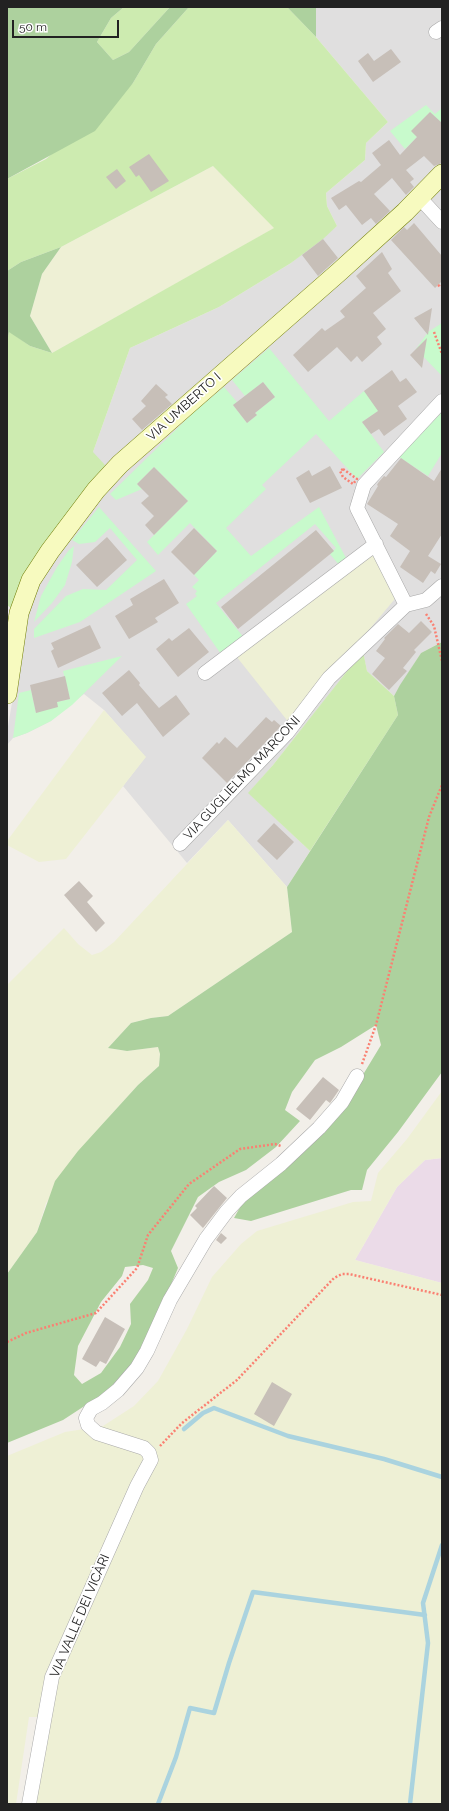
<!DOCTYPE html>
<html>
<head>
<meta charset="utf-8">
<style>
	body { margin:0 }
	#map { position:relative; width:449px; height:1811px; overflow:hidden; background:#f2efe9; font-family:Raleway,sans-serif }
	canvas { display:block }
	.frame { position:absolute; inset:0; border:8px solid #222; pointer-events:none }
	.scale { position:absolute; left:12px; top:20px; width:107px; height:18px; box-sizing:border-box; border:2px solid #222; border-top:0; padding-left:5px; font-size:12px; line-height:14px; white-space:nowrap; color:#222; -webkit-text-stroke:3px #fff; paint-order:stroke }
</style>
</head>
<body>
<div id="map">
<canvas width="449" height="1811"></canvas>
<div class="frame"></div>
<div class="scale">50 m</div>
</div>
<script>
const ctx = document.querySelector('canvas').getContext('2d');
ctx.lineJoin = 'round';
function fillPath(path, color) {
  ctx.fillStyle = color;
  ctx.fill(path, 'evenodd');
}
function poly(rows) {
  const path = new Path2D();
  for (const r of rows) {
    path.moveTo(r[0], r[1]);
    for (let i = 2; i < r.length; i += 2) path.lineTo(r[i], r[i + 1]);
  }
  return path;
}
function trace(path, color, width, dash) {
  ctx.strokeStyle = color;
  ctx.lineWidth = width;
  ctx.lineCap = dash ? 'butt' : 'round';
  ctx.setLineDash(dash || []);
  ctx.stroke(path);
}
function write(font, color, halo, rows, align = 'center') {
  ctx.font = font + ' Raleway,sans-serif';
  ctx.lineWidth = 3.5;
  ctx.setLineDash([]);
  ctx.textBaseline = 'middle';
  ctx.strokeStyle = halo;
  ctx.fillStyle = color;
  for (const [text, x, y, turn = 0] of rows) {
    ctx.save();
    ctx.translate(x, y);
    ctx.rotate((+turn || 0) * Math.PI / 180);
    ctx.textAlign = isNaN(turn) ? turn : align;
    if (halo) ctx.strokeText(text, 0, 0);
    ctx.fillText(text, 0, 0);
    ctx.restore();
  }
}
fillPath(poly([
	[316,7,442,7,442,642,421,653,394,696,367,671,363,652,273,765,249,793,310,851,287,887,228,820,187,863,123,786,145,757,104,710,84,694,51,721,27,733,13,738,7,745,7,732,27,615,11,608,93,452,130,348,219,307,291,263,337,226,327,206,326,193,365,160,366,143,388,122,316,37]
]), '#e0dfdf');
fillPath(poly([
	[442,1158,442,1283,355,1260,397,1187,425,1160]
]), '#ebdbe8');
fillPath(poly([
	[213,166,275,228,52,353,30,316,42,274,61,247],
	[373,548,395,593,394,600,290,724,236,656],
	[104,710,146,757,66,859,39,862,7,845,7,841],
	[228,820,287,887,292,932,168,1016,151,1018,131,1023,108,1048,127,1051,158,1047,160,1054,159,1066,138,1085,111,1115,46,1203,37,1232,7,1274,7,985,64,928,78,944,92,955,101,952,114,942],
	[442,1091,442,1158,425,1160,397,1187,355,1260,442,1283,442,1804,26,1804,39,1717,29,1717,16,1804,7,1804,7,1456,65,1432,103,1426,134,1406,158,1381,187,1329,212,1277,241,1244,257,1231,353,1202,371,1201,378,1173,407,1139]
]), '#eef0d5');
fillPath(poly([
	[124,7,170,7,129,52,113,60,97,42,111,18],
	[189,7,287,7,316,37,388,122,366,143,365,160,326,193,327,206,337,226,323,239,291,263,219,307,130,348,93,452,105,465,94,488,11,608,7,605,7,342,9,331,30,346,52,353,274,228,213,166,61,247,21,262,7,271,7,179,46,159,133,83,156,44],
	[363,651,367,671,394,696,398,715,310,851,248,793,273,765]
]), '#cdebb0');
fillPath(poly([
	[7,7,124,7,111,18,97,42,113,60,129,52,170,7,189,7,156,44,133,83,95,131,7,179],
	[287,7,316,7,316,37],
	[61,247,42,274,30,316,52,353,30,346,9,332,7,342,7,271,21,262],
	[442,642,442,1072,398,1132,367,1170,362,1190,351,1190,251,1221,234,1218,243,1202,344,1106,381,1045,376,1025,341,1047,315,1060,292,1092,285,1110,300,1121,276,1147,246,1170,219,1182,198,1197,171,1251,178,1268,154,1325,131,1366,106,1392,63,1420,7,1443,7,1274,37,1232,55,1181,78,1151,138,1085,159,1066,160,1054,158,1047,127,1051,108,1048,131,1023,151,1018,168,1016,292,932,287,887,398,715,394,696,400,685,421,653],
	[143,1265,153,1268,148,1280,130,1304,131,1324,120,1347,101,1373,82,1384,74,1375,78,1346,101,1302,122,1276,125,1267]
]), '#add19e');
fillPath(poly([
	[426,105,435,114,442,108,442,123,430,112,412,131,417,137,405,149,390,131],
	[442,323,442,376,416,349,428,332],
	[269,348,329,421,364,391,374,404,383,408,362,422,384,452,357,479,316,434,262,485,266,489,226,528,251,556,319,507,346,558,339,565,330,554,336,548,315,524,216,603,245,639,223,657,186,604,197,596,195,594,197,591,192,587,199,580,194,575,217,551,190,523,158,555,147,542,188,501,154,467,137,484,142,489,116,500,110,494,194,412,224,387,237,402,233,405,247,423,257,415,255,413,275,397,263,382,245,396,232,380],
	[442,412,442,453,428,476,399,457],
	[99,507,156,571,80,622,34,638,34,629,66,596,83,589,106,590,137,560,110,528,95,542,79,544,72,540],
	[74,546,72,562,65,585,52,603,34,622,41,596,57,567,69,550],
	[122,656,72,705,51,721,27,733,13,738,19,693,31,690,36,713,57,702,70,699,63,671]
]), '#c8facc');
trace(poly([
	[184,1429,203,1413,214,1408,288,1436,384,1459,442,1477],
	[158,1804,176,1757,190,1708,214,1713,229,1663,253,1592,425,1615],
	[410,1804,428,1643,423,1603,442,1545]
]), '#aad3df', 4.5);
fillPath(poly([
	[391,49,401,62,373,82,358,61,368,53,374,61],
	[430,112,442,123,442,163,434,166,424,156,406,170,414,179,410,182,414,187,406,195,392,178,374,194,390,211,376,224,371,218,362,225,346,205,339,210,331,198,359,181,361,182,381,165,372,153,389,140,400,155,417,137,411,131],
	[149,154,169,181,151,192,139,175,136,177,129,167],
	[117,169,126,181,116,189,106,177],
	[414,223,442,256,442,281,435,288,391,240,404,227,407,230],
	[323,239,338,258,318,276,302,255],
	[382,252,392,269,388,273,401,291,373,313,386,329,377,337,382,344,362,362,357,356,351,362,337,347,308,372,293,355,322,328,325,331,345,317,340,311,366,288,356,276],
	[432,308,428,335,414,318],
	[427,338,422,368,410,355],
	[392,370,400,382,406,378,417,392,398,406,407,419,384,436,379,429,371,434,362,422,378,411,364,391],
	[263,382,275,397,255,413,257,415,247,423,233,405],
	[156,384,168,395,165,397,172,404,142,430,132,419,146,406,141,401],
	[401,458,434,481,442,468,442,534,428,556,441,564,435,574,431,571,423,583,400,567,410,551,390,536,398,524,367,504,378,486,377,485,378,483,384,476,386,477],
	[330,466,342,488,310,503,296,478,309,470,312,476],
	[154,467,188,501,154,535,145,525,154,516,141,503,149,496,137,484],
	[194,528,217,551,194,575,171,552],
	[316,530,334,551,238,629,221,607],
	[107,537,127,560,97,587,76,565],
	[164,579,179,603,155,618,158,622,129,639,115,616,133,605,130,599],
	[421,621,432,632,414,650,416,652,403,668,407,671,389,690,372,674,385,658,376,651,385,639,384,638,398,624,409,633],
	[90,625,101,648,58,668,51,651,54,649,51,643],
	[189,628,209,652,178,677,156,649,169,638,172,641],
	[129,670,140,683,139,685,159,708,176,695,190,714,163,737,137,703,122,716,102,693],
	[65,676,70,699,57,702,58,707,36,713,30,685],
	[266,717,272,722,274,720,281,726,227,783,202,758,217,742,219,744,225,737,237,748],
	[274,823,294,842,277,860,257,841],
	[79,881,93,896,87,902,105,923,96,932,64,895],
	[323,1077,339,1090,330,1103,326,1100,310,1120,296,1109],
	[214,1186,227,1198,203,1228,190,1215,197,1208,195,1206],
	[221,1233,227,1238,221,1244,216,1240],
	[105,1317,125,1329,106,1364,100,1361,96,1367,82,1359],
	[272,1382,292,1394,274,1426,254,1414]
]), '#c7bfb8');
const minor = poly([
	[436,32,442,28],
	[419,197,442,222],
	[406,605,357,508,364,485,442,401],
	[406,605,426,600,442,586],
	[205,673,376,544],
	[180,844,287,733,329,678,406,605],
	[29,1804,52,1677,137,1486,151,1460,149,1453,144,1448,97,1433,88,1425,86,1418,91,1409,102,1403,118,1390,137,1368,147,1351,170,1300,206,1239,227,1211,241,1196,281,1164,319,1128,342,1102,357,1076]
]);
const secondary = poly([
	[7,694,19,613,31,580,50,551,96,490,120,464,339,272,405,212,442,174]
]);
trace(minor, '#a9a9a9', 15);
trace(secondary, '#707d05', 20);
trace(poly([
	[438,285,441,287,442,286],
	[434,332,442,354],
	[343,469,357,479,353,484,343,477,340,471,343,469],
	[426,614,434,626,442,661],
	[362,1064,376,1025,429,817,442,785],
	[7,1342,26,1333,96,1313,137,1268,148,1235,189,1184,240,1149,275,1144,281,1146],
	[160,1446,182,1423,237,1380,334,1278,342,1274,349,1274,442,1295]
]), '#fa8072', 2.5, [2, 2]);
trace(minor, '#fff', 14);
trace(secondary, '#f7fabf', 19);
write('13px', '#222', '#fff', [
	["VIA UMBERTO I",184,407,-42],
	["VIA GUGLIELMO MARCONI",242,778,-47],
	["VIA VALLE DEI VICÀRI",80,1616,-67]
]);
</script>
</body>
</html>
